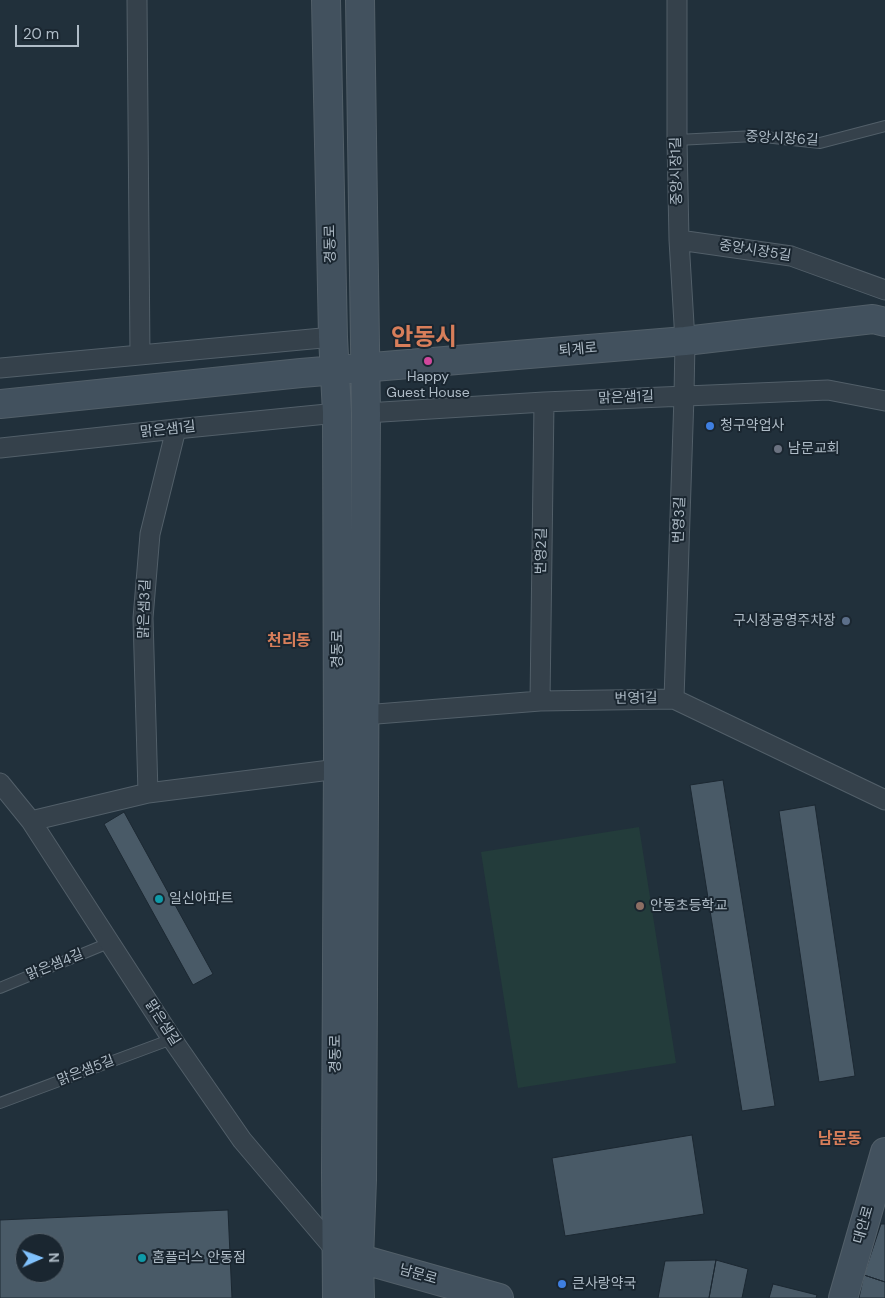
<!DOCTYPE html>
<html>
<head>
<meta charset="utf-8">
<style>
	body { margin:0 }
	#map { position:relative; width:885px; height:1298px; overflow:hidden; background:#21303b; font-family:"DM Sans",sans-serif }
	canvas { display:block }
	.north { position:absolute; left:15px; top:1233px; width:50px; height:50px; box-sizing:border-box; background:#1a2630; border:1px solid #56626c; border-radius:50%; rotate:88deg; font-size:14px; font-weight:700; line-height:20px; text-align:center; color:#afbcc7 }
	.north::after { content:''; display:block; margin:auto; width:18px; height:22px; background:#80c1fc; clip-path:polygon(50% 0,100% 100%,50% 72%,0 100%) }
	.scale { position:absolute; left:15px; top:25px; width:64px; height:22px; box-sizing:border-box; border:2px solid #afbcc7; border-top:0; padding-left:6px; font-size:15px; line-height:18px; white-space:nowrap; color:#afbcc7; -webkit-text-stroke:4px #1a2630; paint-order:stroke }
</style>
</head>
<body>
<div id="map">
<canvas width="885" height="1298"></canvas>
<div class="north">N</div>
<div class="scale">20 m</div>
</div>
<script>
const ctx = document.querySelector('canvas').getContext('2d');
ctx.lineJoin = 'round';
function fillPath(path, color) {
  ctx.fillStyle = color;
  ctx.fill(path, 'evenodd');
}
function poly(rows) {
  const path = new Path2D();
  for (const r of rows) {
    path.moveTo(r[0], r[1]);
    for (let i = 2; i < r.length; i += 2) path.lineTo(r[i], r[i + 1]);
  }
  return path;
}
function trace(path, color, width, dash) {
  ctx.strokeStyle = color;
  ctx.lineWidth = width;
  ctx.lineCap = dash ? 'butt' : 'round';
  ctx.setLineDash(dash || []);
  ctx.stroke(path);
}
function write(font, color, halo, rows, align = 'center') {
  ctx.font = font + ' "DM Sans","Noto Sans KR",sans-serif';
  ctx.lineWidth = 4;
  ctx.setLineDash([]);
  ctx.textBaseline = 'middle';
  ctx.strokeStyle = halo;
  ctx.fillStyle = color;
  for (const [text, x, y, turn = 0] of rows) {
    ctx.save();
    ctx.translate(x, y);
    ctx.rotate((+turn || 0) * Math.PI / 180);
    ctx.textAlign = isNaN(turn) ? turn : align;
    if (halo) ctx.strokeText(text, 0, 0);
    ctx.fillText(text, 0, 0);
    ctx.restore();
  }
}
fillPath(poly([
	[639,827,676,1063,518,1088,481,852]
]), '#233c3b');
const building = poly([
	[723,780,775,1106,742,1111,690,785,723,780],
	[815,805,855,1076,819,1082,779,811,815,805],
	[124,812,213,974,193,985,104,824,124,812],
	[692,1135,704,1214,565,1236,552,1158,692,1135],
	[228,1210,232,1298,0,1298,0,1220,228,1210],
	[25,1243,55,1243,55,1273,25,1273,25,1243],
	[881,1224,885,1224,885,1282,864,1275,881,1224],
	[716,1260,709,1298,658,1298,665,1261,716,1260],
	[716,1260,748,1269,742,1298,709,1298,716,1260],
	[864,1275,885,1282,885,1298,859,1298,864,1275],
	[773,1284,817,1295,816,1298,769,1298,773,1284]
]);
fillPath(building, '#495a67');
trace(building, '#1c2832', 1);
const lane = poly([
	[677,140,755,136,820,143,885,126],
	[0,988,111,942],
	[0,1103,172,1039]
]);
const street = poly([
	[137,0,140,355],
	[679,240,791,256,885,290],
	[0,368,333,337],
	[366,413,544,402,828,390,885,401],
	[0,448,176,429,337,413],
	[674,699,684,396,685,341,679,240,677,140,677,0],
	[540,701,544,402],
	[364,715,540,701,674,699,885,800],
	[0,783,31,821,172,1039,242,1140,337,1252],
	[148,793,143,618,150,534,176,429],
	[31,821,148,793,338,769]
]);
const secondary = poly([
	[326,0,333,337,337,413,338,755,336,1172,337,1298],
	[0,404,301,373,685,341,873,319,885,322],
	[343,1254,499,1298],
	[360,1298,359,1259,362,1180,366,413,360,0],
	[843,1298,885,1152]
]);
trace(lane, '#525f69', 12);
trace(street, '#525f69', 21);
trace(secondary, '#525f69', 30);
trace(lane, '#35414b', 10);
trace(street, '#35414b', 19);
trace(secondary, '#42515e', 28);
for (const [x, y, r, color] of [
	[428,361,5,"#d1479c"],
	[710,426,5,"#3f7fe0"],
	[778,449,5,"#6b7280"],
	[846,621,5,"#5c6f8a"],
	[159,899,5,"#0f9aa8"],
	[640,906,5,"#8d6e63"],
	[142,1258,5,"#0f9aa8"],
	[562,1284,5,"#3f7fe0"]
]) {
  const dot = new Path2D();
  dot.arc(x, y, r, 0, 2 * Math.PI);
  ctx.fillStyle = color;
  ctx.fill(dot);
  trace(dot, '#1a2630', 2);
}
write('14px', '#afbcc7', '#1a2630', [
	["중앙시장6길",782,139,3],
	["중앙시장1길",677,171,-91],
	["경동로",331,244,-91],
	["중앙시장5길",755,251,9],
	["퇴계로",578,350,-5],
	["맑은샘1길",626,398,-2],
	["맑은샘1길",168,430,-6],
	["번영3길",680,520,-88],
	["번영2길",542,551,-89],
	["맑은샘3길",145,609,-88],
	["경동로",338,649,-90],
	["번영1길",636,699,-1],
	["맑은샘4길",55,965,-22],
	["맑은샘길",162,1023,57],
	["경동로",336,1054,-90],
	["맑은샘5길",86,1071,-21],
	["대안로",864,1225,-74],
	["남문로",418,1275,16]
]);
write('14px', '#afbcc7', '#1a2630', [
	["Happy",428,377,"center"],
	["Guest House",428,393,"center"],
	["청구약업사",720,426],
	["남문교회",788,449],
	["구시장공영주차장",836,621,"right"],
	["일신아파트",169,899],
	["안동초등학교",650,906],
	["홈플러스 안동점",152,1258],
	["큰사랑약국",572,1284]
], 'left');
write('bold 16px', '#d87e5a', '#1a2630', [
	["천리동",289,642],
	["남문동",840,1140]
]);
write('bold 24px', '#d87e5a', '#1a2630', [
	["안동시",424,339]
]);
</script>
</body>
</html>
